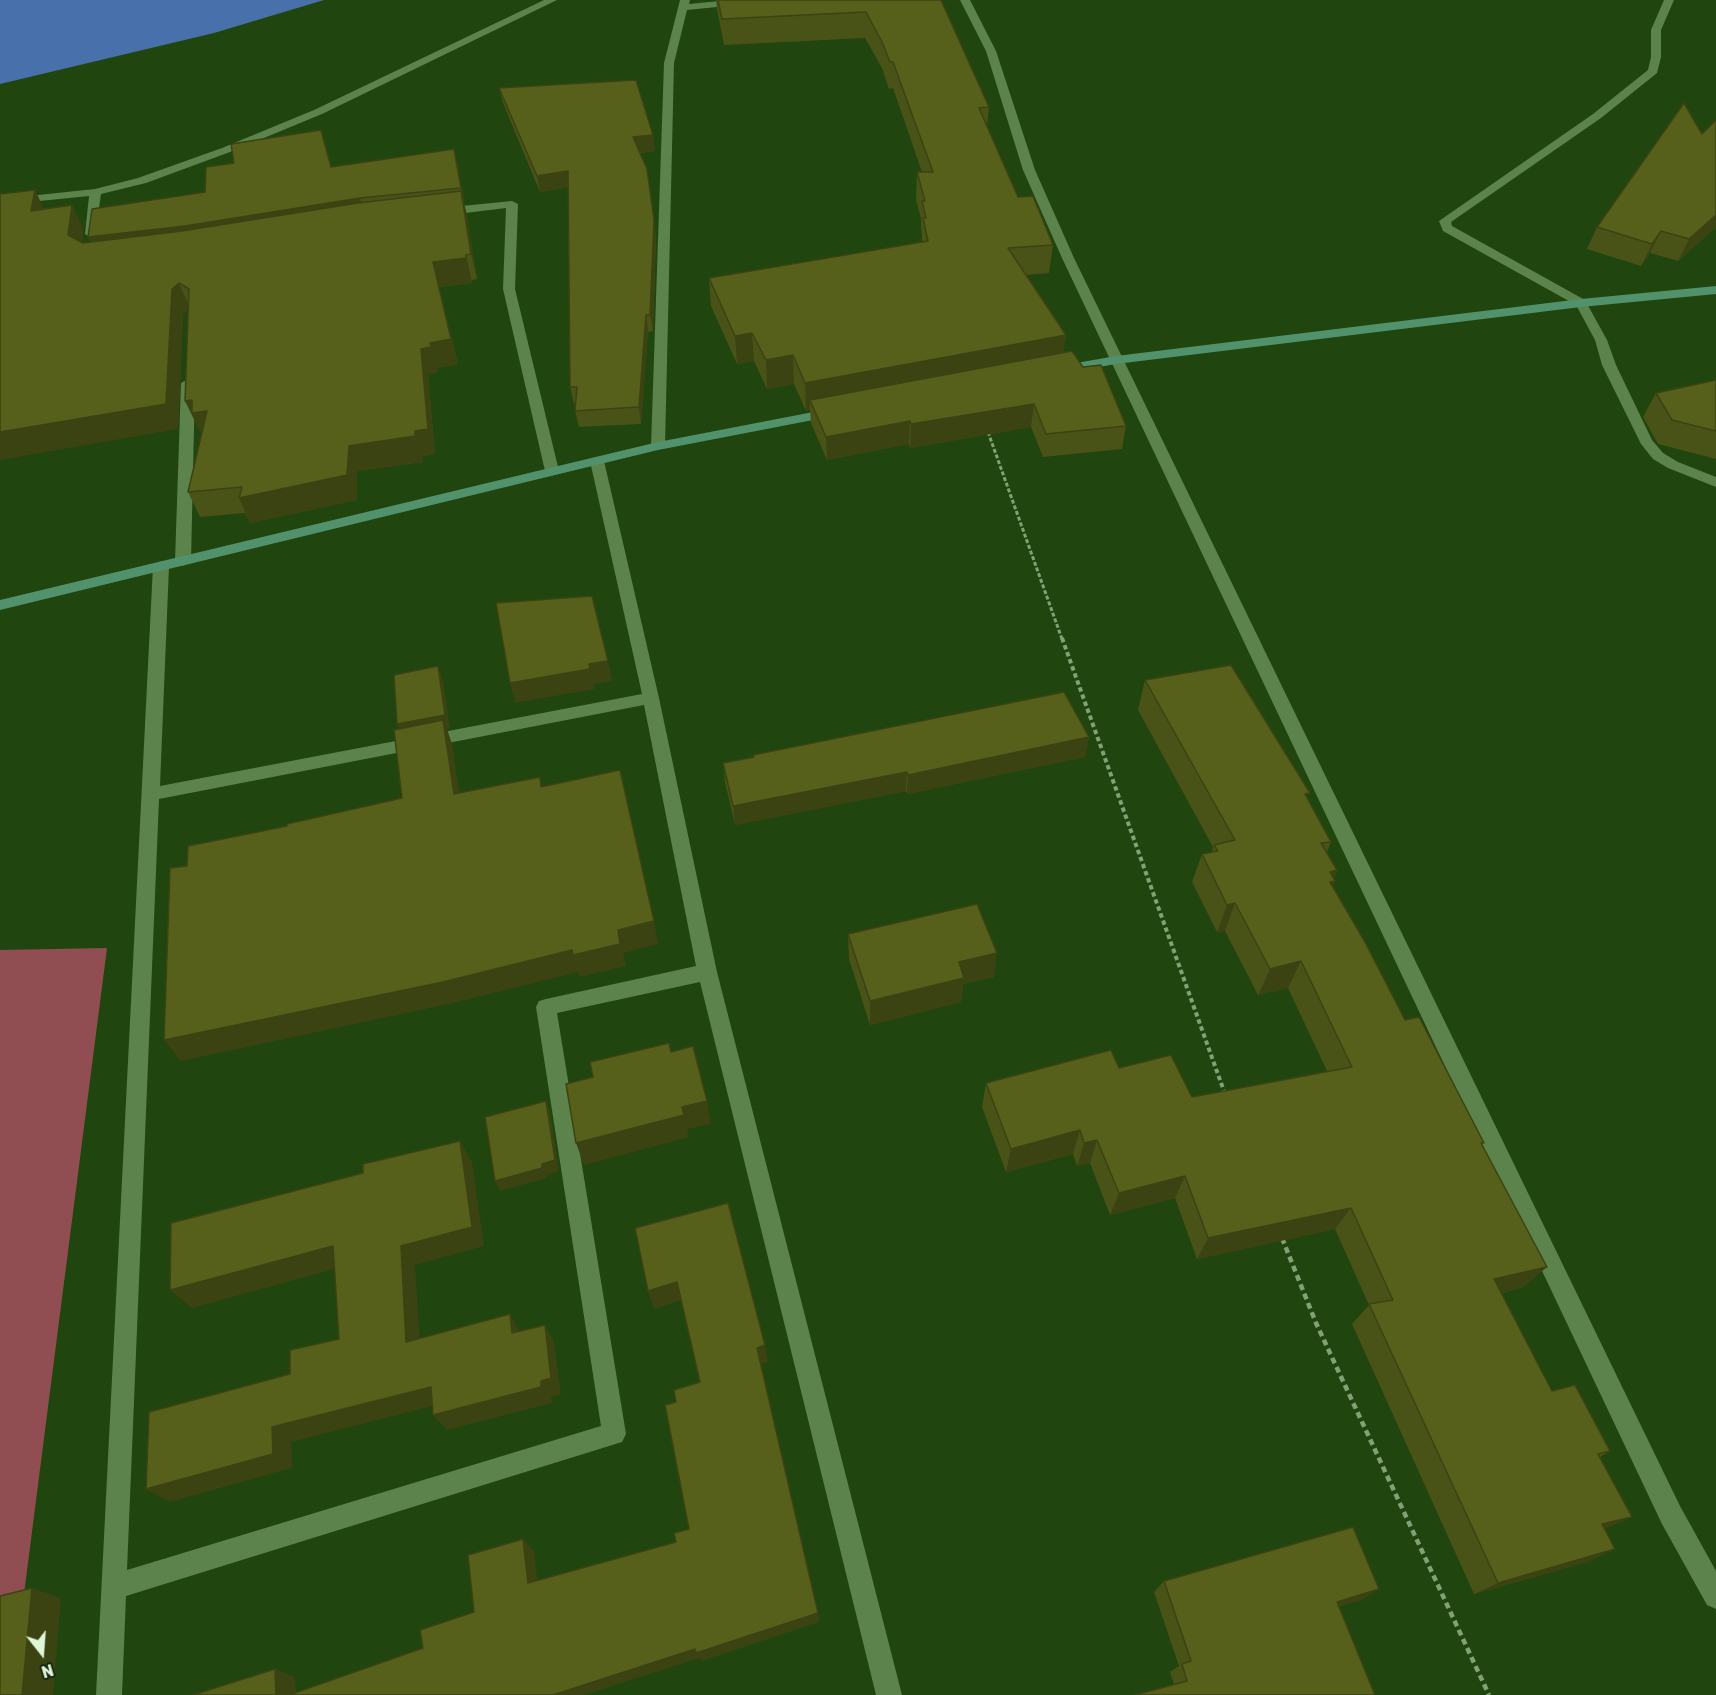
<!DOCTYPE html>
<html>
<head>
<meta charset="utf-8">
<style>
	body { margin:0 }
	#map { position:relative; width:1716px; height:1695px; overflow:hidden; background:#20450e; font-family:Rubik,sans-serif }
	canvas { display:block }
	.north { position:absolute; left:12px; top:1623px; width:60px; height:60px; -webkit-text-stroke:4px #162610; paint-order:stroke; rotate:163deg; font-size:16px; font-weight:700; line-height:24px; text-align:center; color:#e0f6d8 }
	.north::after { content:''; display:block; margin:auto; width:21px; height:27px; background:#e0f6d8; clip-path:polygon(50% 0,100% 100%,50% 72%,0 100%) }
</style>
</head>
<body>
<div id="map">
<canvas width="1716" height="1695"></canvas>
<div class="north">N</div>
</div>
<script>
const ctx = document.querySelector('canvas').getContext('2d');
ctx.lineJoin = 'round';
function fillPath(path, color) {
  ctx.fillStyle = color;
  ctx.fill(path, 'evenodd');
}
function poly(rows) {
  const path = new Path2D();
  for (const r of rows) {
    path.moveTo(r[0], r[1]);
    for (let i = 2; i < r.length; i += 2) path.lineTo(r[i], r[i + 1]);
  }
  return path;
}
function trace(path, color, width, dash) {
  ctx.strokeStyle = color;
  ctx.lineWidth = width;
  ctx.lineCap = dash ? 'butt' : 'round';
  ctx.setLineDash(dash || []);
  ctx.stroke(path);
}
fillPath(poly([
	[107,948,11,1695,0,1695,0,950]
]), '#914e52');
fillPath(poly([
	[0,0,324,0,214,33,0,84]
]), '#4871ab');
trace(poly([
	[988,432,1062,639]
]), '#83a076', 3, [4, 2]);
trace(poly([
	[1062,638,1225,1094]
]), '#83a076', 4, [4.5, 3]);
trace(poly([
	[1282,1238,1316,1323,1489,1695]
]), '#83a076', 4.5, [6, 4]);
fillPath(poly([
	[544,0,557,0,322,114,230,152,146,183,101,194,95,237,91,238,85,234,89,196,0,205,0,199,95,189,138,178,222,148,314,110,544,0],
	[680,0,690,0,689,4,730,0,761,0,756,3,687,10,674,63,665,446,658,450,651,446,664,63,680,0],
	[960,0,970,0,996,51,1035,170,1074,258,1680,1506,1716,1571,1716,1609,1707,1605,1662,1524,1062,258,1023,170,986,51,960,0],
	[1664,0,1674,0,1661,30,1661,57,1657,73,1601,118,1451,222,1452,226,1585,300,1607,340,1616,365,1652,440,1663,453,1678,462,1716,477,1716,487,1668,468,1653,459,1641,444,1602,365,1595,340,1576,305,1443,231,1439,221,1593,114,1648,70,1651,57,1651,30,1664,0],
	[512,201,518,204,515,289,559,471,552,476,545,471,503,289,506,208,441,216,435,212,441,208,512,201],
	[188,379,195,383,191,561,183,566,175,561,181,383,188,379],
	[597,457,604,461,659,698,717,972,902,1695,876,1695,700,982,557,1013,626,1434,622,1442,126,1596,122,1695,96,1695,153,566,161,561,169,566,160,786,642,694,590,461,597,457],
	[644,705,696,966,546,999,539,1001,536,1007,601,1426,127,1570,159,799,644,705]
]), '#5c834c');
fillPath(poly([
	[1716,286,1716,294,1581,307,1116,364,1059,374,1052,370,1059,366,1116,356,1581,299,1716,286],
	[834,408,841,412,839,415,658,450,0,610,0,600,658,442,834,408]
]), '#51916c');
fillPath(poly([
	[716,0,941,0,989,107,987,126,1018,197,1053,245,1049,273,1025,275,1066,335,1063,353,1083,367,1126,426,1122,449,1043,457,1031,427,910,448,909,444,827,460,811,423,810,410,806,411,794,384,767,389,754,361,737,364,711,306,709,278,922,242,922,235,921,229,921,218,916,200,917,172,922,172,893,88,889,89,882,68,865,38,724,45,717,9],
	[499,88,653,135,655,151,640,153,656,237,653,331,648,332,641,424,579,427,575,411,576,404,574,404,570,387,569,187,540,192,503,103],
	[1716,120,1716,227,1678,261,1650,253,1641,266,1587,249,1597,227,1702,134],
	[454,149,458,166,477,279,472,280,472,283,439,287,458,364,437,368,438,372,428,374,435,454,422,456,423,462,357,471,357,500,250,523,245,513,200,517,188,492,202,435,197,426,188,309,183,314,178,429,44,209,72,205,83,229,82,242,91,242,88,237,205,192,332,167],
	[1716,380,1716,459,1658,444,1643,417,1656,393],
	[1145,680,1308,798,1331,842,1327,852,1337,870,1333,879,1335,881,1332,886,1405,1020,1482,1145,1524,1287,1501,1293,1552,1391,1610,1451,1600,1457,1605,1529,1615,1549,1587,1562,1474,1594,1352,1324,1369,1305,1335,1229,1197,1259,1175,1198,1110,1215,1090,1163,1077,1166,1073,1154,1006,1172,982,1107,986,1083,1119,1068,1192,1097,1327,1071,1288,988,1258,995,1225,931,1217,932,1192,882,1202,854,1212,852,1213,847,1138,710],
	[1089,737,1085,757,907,794,906,791,735,825,725,782,723,763],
	[848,934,994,977,963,984,961,1002,870,1025,849,959],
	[1164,1581,1361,1600,1339,1606,1375,1695,1134,1695,1174,1684,1170,1672,1179,1666,1154,1592]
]), '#4a5317');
fillPath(poly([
	[653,135,655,151,635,153,633,137],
	[454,149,458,166,465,205,461,188],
	[568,171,571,187,540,192,537,176],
	[35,190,47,215,31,211],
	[461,191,467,215,477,279,471,254],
	[360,198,365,215,97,254,88,237],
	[72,205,83,229,80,260,68,235],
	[1716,215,1716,227,1678,261,1689,239],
	[654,220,656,237,653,331,650,315],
	[1661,231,1650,253,1641,266,1652,244],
	[466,255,472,283,439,287,458,364,437,368,438,372,428,374,435,454,422,456,423,462,357,471,357,500,250,523,239,498,349,446,415,431,421,349,430,343,433,262],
	[179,283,190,308,183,314,178,429,0,460,0,432],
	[646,315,648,332,641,424,639,407],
	[752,333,754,361,737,364,735,336],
	[1066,335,1062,363,810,400,810,410,806,411,805,383],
	[793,355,794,384,767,389,766,360],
	[192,400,207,411,203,438,185,401],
	[1034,404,1031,427,910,448,911,424],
	[910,421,909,444,827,460,826,437],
	[608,661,612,681,594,684,595,689,515,703,510,683,589,664],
	[438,666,443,680,450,728,447,729,452,744,463,817,403,737,397,724],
	[1089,737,1085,757,907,794,908,775],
	[907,772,906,791,735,825,733,806],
	[1337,870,1332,882,1335,881,1321,909,1330,872],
	[1235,903,1225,931,1217,932,1227,905],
	[654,921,658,944,623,953,626,966,580,977,578,972,453,1003,181,1061,164,1040],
	[997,953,994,977,963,984,961,1002,870,1025,870,1001,959,962],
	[1301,961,1288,988,1258,995,1270,969],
	[546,1101,550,1112,559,1171,546,1175,547,1178,500,1191,495,1181,542,1164],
	[707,1101,711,1124,687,1129,689,1137,584,1165,576,1143,682,1107],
	[1080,1130,1073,1154,1006,1172,1011,1149],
	[1097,1140,1090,1163,1077,1166,1084,1143],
	[460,1141,472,1162,484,1246,415,1265,421,1359,406,1342,401,1246],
	[1185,1176,1175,1198,1110,1215,1119,1193],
	[1351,1208,1335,1229,1197,1259,1208,1238],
	[333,1246,349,1265,192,1308,170,1290],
	[1547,1267,1524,1287,1473,1299,1494,1279],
	[677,1282,682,1300,654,1309,648,1291],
	[510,1314,520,1332,512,1333],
	[545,1325,554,1342,561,1394,551,1397,552,1403,447,1430,433,1415,541,1381],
	[765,1345,768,1362,760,1364,757,1348],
	[431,1387,444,1403,291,1442,292,1468,170,1502,146,1489,272,1427],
	[1632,1517,1603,1530,1602,1524],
	[523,1539,534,1551,539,1593,528,1583],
	[1615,1549,1587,1562,1474,1594,1498,1583],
	[32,1588,61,1598,53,1695,22,1695],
	[1379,1589,1361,1600,1321,1611,1337,1602],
	[818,1613,819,1622,702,1661,700,1658,584,1695,553,1695,695,1649],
	[275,1669,295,1677,296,1695,276,1695]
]), '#3c4313');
const building = poly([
	[718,0,941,0,989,107,979,108,1018,197,1033,196,1053,245,1008,248,1066,335,805,383,793,355,766,360,752,333,735,336,709,278,928,241,923,218,926,218,922,201,925,201,917,172,933,172,893,62,890,62,882,42,866,12,722,19,718,0],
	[636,80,653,135,633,137,647,169,654,220,650,315,646,315,639,407,575,411,577,387,570,387,568,171,537,176,499,88,636,80],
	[1684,103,1702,134,1716,120,1716,215,1689,239,1661,231,1652,244,1597,227,1684,103],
	[321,130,331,167,454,149,461,188,360,198,185,226,88,237,92,209,205,192,206,167,234,163,231,144,321,130],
	[35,190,31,211,72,205,68,235,83,243,182,231,358,203,461,191,471,254,466,255,466,258,433,262,451,339,430,343,431,347,421,349,428,429,415,431,415,436,349,446,347,475,239,498,242,487,188,492,207,411,192,413,192,400,185,401,189,289,179,283,172,289,166,404,0,432,0,194,35,190],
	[1072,351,1083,367,1101,365,1126,426,1046,434,1034,404,911,424,910,421,826,437,810,400,1072,351],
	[1716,380,1716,431,1672,420,1656,393,1716,380],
	[592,596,608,661,589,664,590,669,510,683,496,603,592,596],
	[1231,665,1310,793,1305,794,1331,842,1321,843,1337,870,1330,872,1335,881,1330,882,1365,942,1405,1020,1419,1017,1484,1143,1481,1143,1547,1267,1494,1279,1552,1391,1575,1385,1610,1451,1598,1454,1632,1517,1602,1524,1615,1549,1498,1583,1369,1304,1393,1300,1351,1208,1208,1238,1185,1176,1119,1193,1097,1140,1084,1143,1080,1130,1011,1149,986,1083,1111,1050,1119,1068,1171,1055,1192,1097,1352,1067,1301,961,1270,969,1235,903,1227,905,1202,854,1218,851,1214,845,1235,840,1145,680,1231,665],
	[438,666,445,715,397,724,394,675,438,666],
	[1064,692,1089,737,908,775,907,772,733,806,723,763,754,757,753,755,1064,692],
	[443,720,454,794,540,777,541,787,620,770,654,921,618,930,620,944,573,955,572,950,443,982,164,1040,170,868,187,866,188,846,287,826,287,824,402,798,394,730,443,720],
	[977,904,997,953,959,962,964,978,870,1001,848,934,977,904],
	[669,1043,671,1052,693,1046,707,1101,682,1107,684,1115,576,1143,566,1084,593,1077,590,1062,669,1043],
	[546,1101,555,1160,542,1164,542,1168,495,1181,485,1117,546,1101],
	[460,1141,472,1227,401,1246,406,1342,510,1314,512,1333,545,1325,551,1378,541,1381,541,1387,433,1415,431,1387,272,1427,273,1454,146,1489,149,1412,290,1374,290,1350,339,1339,333,1246,170,1290,171,1223,363,1173,363,1164,460,1141],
	[728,1203,765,1345,757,1348,818,1613,696,1653,695,1649,553,1695,289,1695,423,1648,420,1630,474,1612,468,1555,523,1539,528,1583,676,1542,674,1533,689,1529,665,1405,676,1402,674,1390,700,1382,677,1282,648,1291,635,1228,728,1203],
	[1353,1527,1379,1589,1337,1602,1375,1695,1135,1695,1187,1681,1182,1664,1191,1661,1164,1581,1353,1527],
	[32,1588,22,1695,0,1695,0,1596,32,1588],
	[275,1669,276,1695,193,1695,275,1669]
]);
fillPath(building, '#56601b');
trace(building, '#3c4313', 1.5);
</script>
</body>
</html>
